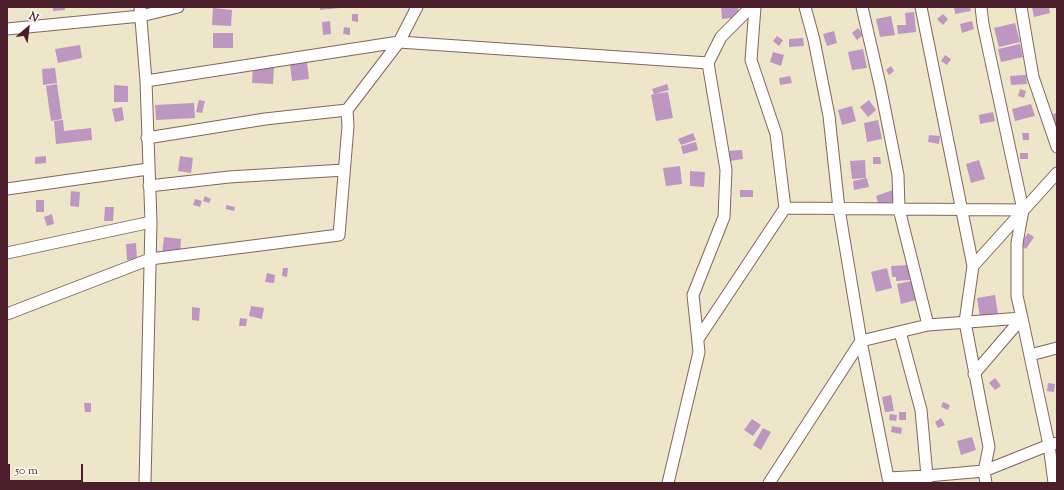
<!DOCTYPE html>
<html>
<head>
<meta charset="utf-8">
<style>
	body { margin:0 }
	#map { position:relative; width:1064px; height:490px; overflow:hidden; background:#ede6c9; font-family:"Sorts Mill Goudy",serif }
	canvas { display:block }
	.frame { position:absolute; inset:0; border:8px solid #4a1f2b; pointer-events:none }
	.north { position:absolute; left:8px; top:8px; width:40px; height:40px; -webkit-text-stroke:3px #fdfcf7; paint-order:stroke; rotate:28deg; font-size:11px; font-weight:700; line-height:16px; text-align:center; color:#4a1f2b }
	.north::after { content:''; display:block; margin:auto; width:14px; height:18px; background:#4a1f2b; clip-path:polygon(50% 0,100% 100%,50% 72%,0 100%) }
	.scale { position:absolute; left:8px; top:464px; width:75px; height:18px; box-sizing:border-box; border:2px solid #4a1f2b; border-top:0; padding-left:5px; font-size:12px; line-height:14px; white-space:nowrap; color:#4a1f2b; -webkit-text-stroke:3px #fdfcf7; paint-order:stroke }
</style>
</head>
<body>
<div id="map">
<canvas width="1064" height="490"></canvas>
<div class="frame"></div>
<div class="north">N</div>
<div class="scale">50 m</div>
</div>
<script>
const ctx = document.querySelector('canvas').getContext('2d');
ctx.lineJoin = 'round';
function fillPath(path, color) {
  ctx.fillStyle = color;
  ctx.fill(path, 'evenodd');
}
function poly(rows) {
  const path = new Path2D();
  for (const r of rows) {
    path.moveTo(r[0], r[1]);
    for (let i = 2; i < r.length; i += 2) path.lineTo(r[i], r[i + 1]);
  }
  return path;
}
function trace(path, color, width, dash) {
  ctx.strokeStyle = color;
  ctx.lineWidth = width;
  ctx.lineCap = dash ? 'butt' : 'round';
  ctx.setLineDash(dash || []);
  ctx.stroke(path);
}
fillPath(poly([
	[53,7,65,7,65,10,53,11],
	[320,7,340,7,340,8,320,10],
	[721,7,738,7,739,17,722,19],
	[954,7,970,7,971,11,955,14],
	[1032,7,1049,7,1050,13,1034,17],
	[213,8,232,10,231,26,212,25],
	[914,12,916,32,898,34,897,25,906,25,905,13],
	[352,14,358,14,358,22,352,21],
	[943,14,948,19,943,25,937,19],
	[891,16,895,35,880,37,876,19],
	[330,21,331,34,323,35,322,22],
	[972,21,974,29,962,33,960,24],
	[1015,23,1020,42,999,47,994,28],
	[344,27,350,28,350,35,343,34],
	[858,28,863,35,857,40,852,33],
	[834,31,837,43,827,46,823,34],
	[213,33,233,33,233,48,213,48],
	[777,36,783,40,779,46,773,41],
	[803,38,804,46,789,47,789,39],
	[1020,44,1023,57,1001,62,998,49],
	[80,45,82,58,58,63,55,49],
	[863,49,867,68,852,70,848,52],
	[773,52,784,55,781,66,770,62],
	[945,55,951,59,947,65,941,61],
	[307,63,309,79,292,81,290,64],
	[891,66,894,71,889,75,886,70],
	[253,67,274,68,273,84,252,83],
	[55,68,57,83,43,85,42,69],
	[1026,75,1027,84,1011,85,1010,76],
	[790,76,792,83,780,85,779,78],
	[57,84,62,119,51,121,46,86],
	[667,84,669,90,654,94,668,92,673,118,656,121,651,95,654,94,652,89],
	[114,85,128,86,128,102,114,102],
	[1020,89,1026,91,1024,98,1018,96],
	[199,100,205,101,202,113,196,112],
	[869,100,876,110,868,117,860,107],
	[194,103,195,118,156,120,155,105],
	[1031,104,1035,116,1015,121,1012,109],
	[852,106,856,121,842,125,838,110],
	[122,107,124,120,115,122,112,109],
	[993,112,995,121,980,124,979,115],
	[1057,113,1057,128,1056,128,1053,114],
	[63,120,64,131,91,128,92,140,56,144,54,121],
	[878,120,882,139,867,142,864,123],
	[693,133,696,140,681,145,678,139],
	[1022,133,1029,133,1029,140,1023,140],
	[929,135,940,136,939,144,928,142],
	[696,142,698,150,683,154,681,146],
	[742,150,743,159,729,161,728,151],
	[1020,153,1028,153,1028,159,1020,159],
	[46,156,46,163,35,164,35,157],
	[180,156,193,158,191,173,178,171],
	[873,157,880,157,881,164,873,164],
	[865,160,866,178,852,179,850,161],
	[979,160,985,179,971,183,966,164],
	[680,166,682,184,666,186,663,168],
	[690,171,705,172,704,187,690,186],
	[867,178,869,187,854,190,853,181],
	[740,190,753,190,753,197,740,197],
	[893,190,897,200,879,206,876,196],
	[71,191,80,192,79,207,70,206],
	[205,196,211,199,209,203,203,201],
	[195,199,202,201,200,207,193,205],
	[36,200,44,200,44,212,36,212],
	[226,205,235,207,234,211,226,209],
	[105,207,114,207,113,221,104,221],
	[52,214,54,224,47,226,44,217],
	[1028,233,1034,237,1026,249,1020,245],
	[164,237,181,239,180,256,162,254],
	[136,243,137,259,127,260,126,244],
	[909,265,910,280,896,281,896,277,892,277,891,266],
	[283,268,288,268,287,277,282,276],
	[887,268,892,288,876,292,871,272],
	[267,273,275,275,274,283,265,282],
	[911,281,916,300,901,304,897,284],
	[995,295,998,314,980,317,977,298],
	[251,306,264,308,262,319,249,316],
	[192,307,200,308,199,321,192,320],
	[240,318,247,319,246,326,239,326],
	[995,378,1001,386,995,390,989,383],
	[1048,383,1055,384,1054,392,1047,391],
	[891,395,894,411,885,412,882,397],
	[943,402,950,405,948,410,941,407],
	[84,403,91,403,91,412,85,412],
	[899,412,906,412,906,420,899,420],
	[890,414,897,415,896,421,889,420],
	[941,418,945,425,938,428,935,422],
	[752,419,761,425,753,436,744,430],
	[892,426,902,428,901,434,891,432],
	[763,428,771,432,761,450,753,445],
	[972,437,976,450,961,455,957,441]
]), '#bd97c1');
const minor = poly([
	[140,7,146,81,151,222,145,483],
	[805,7,814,40,829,116,839,209,861,341,888,478,927,476,984,471,1049,445,1057,443],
	[862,7,880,85,898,175,899,209,928,325],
	[921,7,973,266,965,322,989,447,984,471,986,483],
	[1021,7,1033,77,1057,147],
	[7,29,141,16,178,7],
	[146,81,399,42,708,63],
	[147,138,265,119,347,110],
	[149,186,229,177,344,170],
	[7,189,148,169],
	[785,208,1023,210],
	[7,253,151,222],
	[973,266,1057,173],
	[7,314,150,259,339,235,348,126,347,110,399,42,417,7],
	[900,332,921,410,927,476,927,482],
	[698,339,785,208,776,134,751,60,755,7],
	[1030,355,1057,348],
	[974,374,1022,318,1017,296,1017,243,1023,210,983,24,981,7],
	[668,483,699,352,693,295,724,217,726,170,708,63,721,37,751,7],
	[769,483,861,341,928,325,1022,318,1049,445,1054,483]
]);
trace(minor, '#836562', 13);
trace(minor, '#fff', 11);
</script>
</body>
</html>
